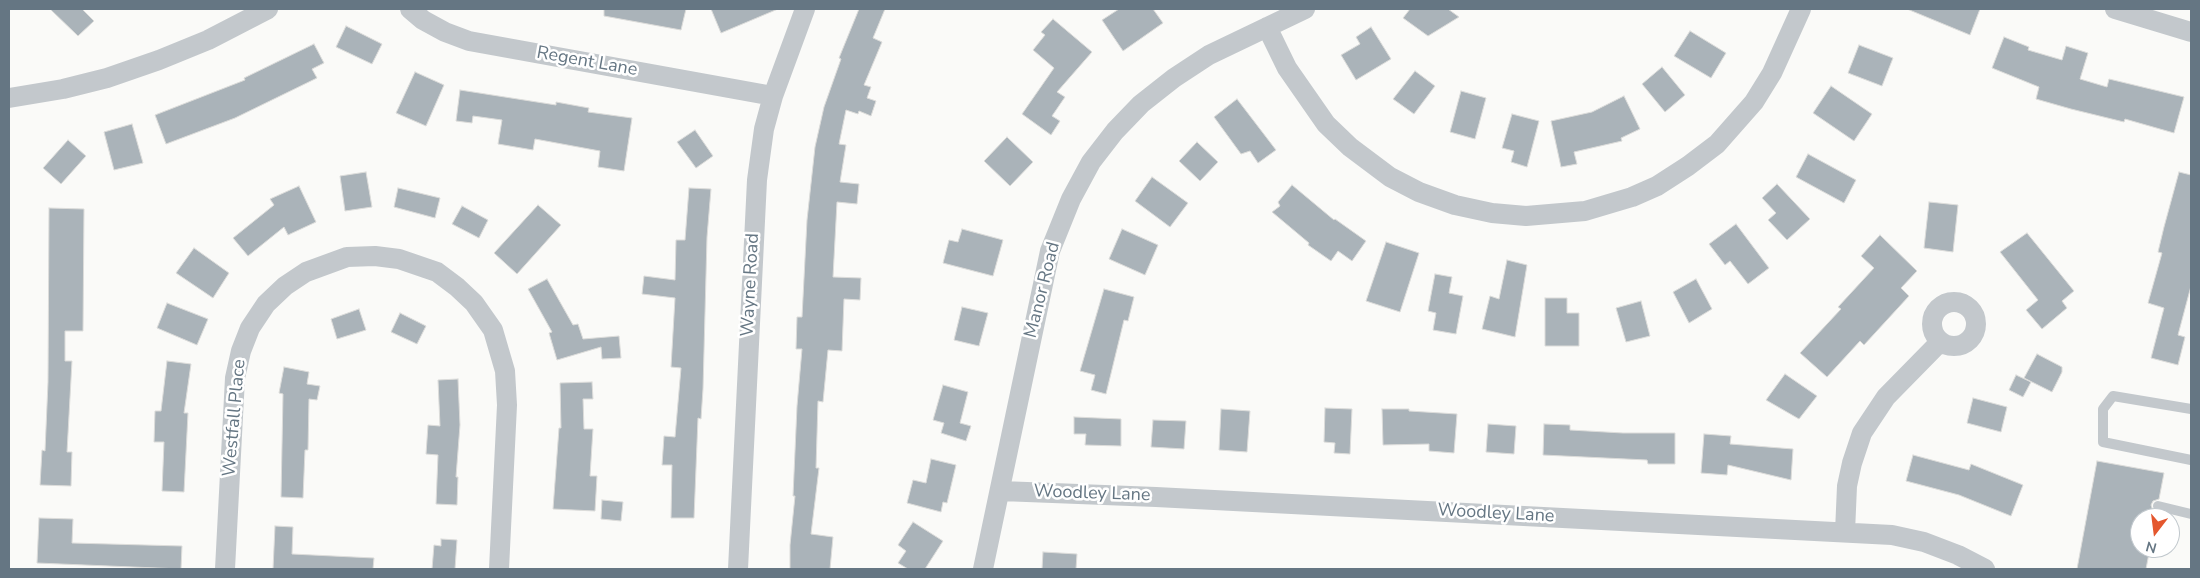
<!DOCTYPE html>
<html>
<head>
<meta charset="utf-8">
<style>
	body { margin:0 }
	#map { position:relative; width:2200px; height:578px; overflow:hidden; background:#fafaf8; font-family:"Nunito Sans",sans-serif }
	canvas { display:block }
	.frame { position:absolute; inset:0; border:10px solid #657683; pointer-events:none }
	.north { position:absolute; left:2130px; top:508px; width:50px; height:50px; box-sizing:border-box; background:#fff; border:1px solid #c1c8cd; border-radius:50%; rotate:195deg; font-size:14px; font-weight:700; line-height:20px; text-align:center; color:#657683 }
	.north::after { content:''; display:block; margin:auto; width:18px; height:22px; background:#e4572e; clip-path:polygon(50% 0,100% 100%,50% 72%,0 100%) }
</style>
</head>
<body>
<div id="map">
<canvas width="2200" height="578"></canvas>
<div class="frame"></div>
<div class="north">N</div>
</div>
<script>
const ctx = document.querySelector('canvas').getContext('2d');
ctx.lineJoin = 'round';
function fillPath(path, color) {
  ctx.fillStyle = color;
  ctx.fill(path, 'evenodd');
}
function poly(rows) {
  const path = new Path2D();
  for (const r of rows) {
    if (r.length === 3) {
      path.moveTo(r[0] + r[2], r[1]);
      path.arc(r[0], r[1], r[2], 0, 2 * Math.PI);
      continue;
    }
    path.moveTo(r[0], r[1]);
    for (let i = 2; i < r.length; i += 2) path.lineTo(r[i], r[i + 1]);
  }
  return path;
}
function trace(path, color, width, dash) {
  ctx.strokeStyle = color;
  ctx.lineWidth = width;
  ctx.lineCap = dash ? 'butt' : 'round';
  ctx.setLineDash(dash || []);
  ctx.stroke(path);
}
function write(font, color, halo, rows, align = 'center') {
  ctx.font = font + ' "Nunito Sans",sans-serif';
  ctx.lineWidth = 5;
  ctx.setLineDash([]);
  ctx.textBaseline = 'middle';
  ctx.strokeStyle = halo;
  ctx.fillStyle = color;
  for (const [text, x, y, turn = 0] of rows) {
    ctx.save();
    ctx.translate(x, y);
    ctx.rotate((+turn || 0) * Math.PI / 180);
    ctx.textAlign = isNaN(turn) ? turn : align;
    if (halo) ctx.strokeText(text, 0, 0);
    ctx.fillText(text, 0, 0);
    ctx.restore();
  }
}
const building = poly([
	[50,9,82,9,94,21,78,36,50,9],
	[604,9,686,9,681,30,604,16,604,9],
	[711,9,778,9,721,33,711,9],
	[859,9,885,9,873,38,882,42,864,85,871,87,867,98,876,101,871,116,859,111,858,114,846,110,839,144,846,145,840,182,859,184,857,204,837,202,833,277,861,278,860,300,844,299,842,351,828,350,823,402,818,401,816,468,819,468,811,534,833,537,830,569,790,569,790,545,795,496,793,496,797,406,802,349,796,349,797,317,802,317,807,220,815,147,824,107,841,59,839,58,859,9],
	[1119,9,1153,9,1163,23,1123,51,1102,20,1119,9],
	[1410,9,1448,9,1459,17,1428,36,1403,18,1410,9],
	[1907,9,1980,9,1970,35,1907,9],
	[1053,19,1092,52,1057,92,1065,97,1052,116,1060,121,1051,135,1022,114,1054,68,1033,50,1045,35,1041,32,1053,19],
	[346,26,382,44,372,64,336,47,346,26],
	[1371,27,1391,59,1356,80,1341,55,1360,44,1356,37,1371,27],
	[1690,31,1726,53,1711,78,1674,56,1690,31],
	[2004,37,2029,47,2028,50,2062,60,2066,46,2088,53,2080,79,2107,87,2109,79,2184,97,2174,133,2125,119,2124,122,2071,109,2036,99,2039,87,1992,68,2004,37],
	[314,44,324,63,312,69,317,78,235,118,166,144,155,115,245,80,244,78,314,44],
	[1859,45,1893,58,1882,86,1848,73,1859,45],
	[1662,67,1685,95,1665,112,1642,84,1662,67],
	[1415,71,1435,86,1414,114,1393,99,1415,71],
	[415,72,444,85,426,126,396,113,415,72],
	[1831,86,1872,114,1854,141,1813,113,1831,86],
	[460,90,556,105,556,102,589,108,588,112,632,118,624,171,598,167,600,151,535,139,533,150,498,144,502,120,473,116,472,123,456,121,460,90],
	[1461,91,1486,98,1475,139,1450,132,1461,91],
	[1624,96,1640,129,1621,138,1622,141,1574,152,1577,164,1561,167,1551,121,1592,112,1624,96],
	[1237,99,1276,150,1258,163,1250,151,1241,154,1214,117,1237,99],
	[1512,114,1539,121,1527,167,1511,162,1514,151,1502,148,1512,114],
	[132,124,143,163,114,170,104,132,132,124],
	[695,130,713,156,696,168,677,142,695,130],
	[1007,137,1033,162,1010,186,984,161,1007,137],
	[68,140,86,156,61,184,43,168,68,140],
	[1197,142,1218,162,1200,181,1179,161,1197,142],
	[1808,154,1856,180,1844,203,1796,177,1808,154],
	[366,172,372,207,345,211,340,176,366,172],
	[2179,172,2191,175,2191,286,2178,335,2185,337,2178,365,2151,358,2164,308,2148,303,2162,253,2158,252,2164,227,2179,172],
	[1152,177,1188,203,1170,227,1135,201,1152,177],
	[1777,184,1810,219,1787,240,1768,220,1776,213,1762,198,1777,184],
	[1292,185,1334,220,1335,219,1366,241,1352,261,1338,251,1331,261,1308,245,1309,243,1272,212,1280,206,1278,202,1292,185],
	[299,186,316,222,288,235,284,227,248,256,233,238,274,205,270,199,299,186],
	[398,188,440,198,435,218,394,207,398,188],
	[689,188,711,189,707,237,703,389,701,419,698,418,694,518,671,518,672,465,662,465,664,436,675,437,681,368,671,367,675,298,642,294,644,276,675,280,676,240,685,240,689,188],
	[1929,202,1958,205,1953,252,1924,248,1929,202],
	[538,205,561,225,517,274,494,253,538,205],
	[462,206,488,220,479,238,452,224,462,206],
	[49,208,84,209,83,331,65,331,65,361,72,361,67,452,72,452,71,486,40,485,42,450,45,451,48,382,49,208],
	[1736,224,1769,268,1748,284,1730,261,1725,265,1709,244,1736,224],
	[962,229,1003,240,993,276,943,263,949,240,958,242,962,229],
	[1122,229,1158,245,1145,275,1109,259,1122,229],
	[2027,233,2074,291,2062,301,2067,308,2042,329,2026,310,2038,300,2000,252,2027,233],
	[1880,235,1917,271,1901,288,1909,296,1864,345,1860,341,1827,377,1800,353,1841,309,1838,307,1874,268,1861,256,1880,235],
	[1386,242,1419,253,1400,312,1366,301,1386,242],
	[194,248,229,273,213,298,176,273,194,248],
	[1507,260,1527,265,1515,337,1482,329,1490,296,1499,299,1507,260],
	[1435,274,1452,277,1449,293,1463,296,1456,334,1433,330,1436,313,1428,311,1435,274],
	[547,279,573,325,578,324,583,339,619,336,621,358,602,359,601,347,557,360,549,333,552,332,528,289,547,279],
	[1696,279,1712,309,1689,323,1673,292,1696,279],
	[1104,289,1134,297,1128,321,1124,320,1106,394,1091,390,1095,375,1080,371,1104,289],
	[1545,298,1567,298,1567,313,1579,313,1579,346,1545,346,1545,298],
	[1641,301,1650,336,1626,342,1616,308,1641,301],
	[167,303,208,319,197,345,157,328,167,303],
	[962,307,988,313,979,346,954,340,962,307],
	[359,309,366,330,337,339,331,319,359,309],
	[400,313,426,326,417,344,391,332,400,313],
	[2037,354,2062,367,2062,372,2052,392,2024,378,2037,354],
	[167,361,191,364,184,413,188,413,184,492,162,491,164,442,154,442,155,411,161,411,167,361],
	[284,367,309,372,307,384,320,386,317,400,309,399,308,450,305,450,303,498,281,497,283,394,279,393,284,367],
	[1785,374,1817,396,1799,419,1766,400,1785,374],
	[2016,375,2031,382,2023,397,2009,390,2016,375],
	[458,379,460,425,456,477,458,477,457,505,436,504,438,455,426,454,428,425,440,426,438,380,458,379],
	[592,382,593,399,583,399,584,429,593,429,590,476,597,476,595,511,553,509,559,428,561,428,560,383,592,382],
	[943,385,968,392,960,423,971,426,966,441,941,433,944,423,933,420,943,385],
	[1973,398,2007,407,2001,432,1967,423,1973,398],
	[1325,408,1352,409,1350,454,1334,453,1335,443,1324,442,1325,408],
	[1221,409,1250,411,1247,452,1219,450,1221,409],
	[1382,409,1409,409,1409,411,1457,414,1454,453,1429,451,1429,444,1383,445,1382,409],
	[1074,417,1121,419,1121,446,1085,445,1086,434,1074,434,1074,417],
	[1153,420,1186,421,1184,449,1151,447,1153,420],
	[1488,424,1516,426,1514,454,1486,452,1488,424],
	[1544,424,1570,425,1570,430,1623,433,1675,433,1675,464,1648,464,1647,460,1543,455,1544,424],
	[1704,434,1731,436,1730,444,1793,449,1791,480,1728,465,1727,475,1701,473,1704,434],
	[1913,455,1969,470,1971,464,2023,485,2011,516,1959,495,1906,481,1913,455],
	[931,459,956,465,947,503,943,502,941,512,907,503,913,480,926,483,931,459],
	[2097,461,2164,473,2159,499,2153,501,2151,505,2153,511,2156,513,2155,518,2140,518,2140,548,2150,548,2146,569,2077,569,2097,461],
	[602,500,623,502,621,521,601,519,602,500],
	[39,518,73,519,72,543,182,546,181,569,37,563,39,518],
	[913,522,943,541,925,569,908,569,898,563,906,551,898,545,913,522],
	[275,526,293,527,292,554,374,558,373,569,273,569,275,526],
	[441,539,457,540,455,569,432,569,434,545,441,546,441,539],
	[1043,552,1077,554,1076,569,1042,569,1043,552]
]);
fillPath(building, '#aab3b9');
trace(building, '#dcdcda', 1);
trace(poly([
	[2191,409,2113,396,2103,409,2103,442,2191,460],
	[2158,506,2191,514]
]), '#c3c8cc', 10);
trace(poly([
	[410,9,423,20,445,32,469,41,773,96],
	[2115,9,2191,32],
	[1267,27,1287,68,1326,124,1350,147,1390,177,1419,192,1455,205,1492,213,1526,216,1585,211,1632,197,1657,186,1688,166,1717,144,1754,102,1772,73,1801,9],
	[9,98,63,89,107,78,159,60,208,40,268,9],
	[1954,324,22],
	[1001,491,1156,497,1892,535,1924,542,1958,555,1985,569],
	[1845,532,1847,486,1852,463,1862,433,1886,397,1940,342],
	[225,569,235,378,241,351,250,328,266,304,285,286,306,272,347,257,375,256,399,259,437,272,457,287,474,303,493,330,505,371,507,405,499,569],
	[738,569,757,180,764,129,773,96,805,9],
	[983,569,1050,251,1071,199,1091,162,1115,131,1141,104,1174,78,1209,55,1305,9]
]), '#c3c8cc', 20);
write('18px', '#657683', '#fff', [
	["Regent Lane",587,62,10],
	["Wayne Road",751,285,-87],
	["Manor Road",1043,290,-76],
	["Westfall Place",235,418,-85],
	["Woodley Lane",1092,494,2],
	["Woodley Lane",1496,514,3]
]);
</script>
</body>
</html>
